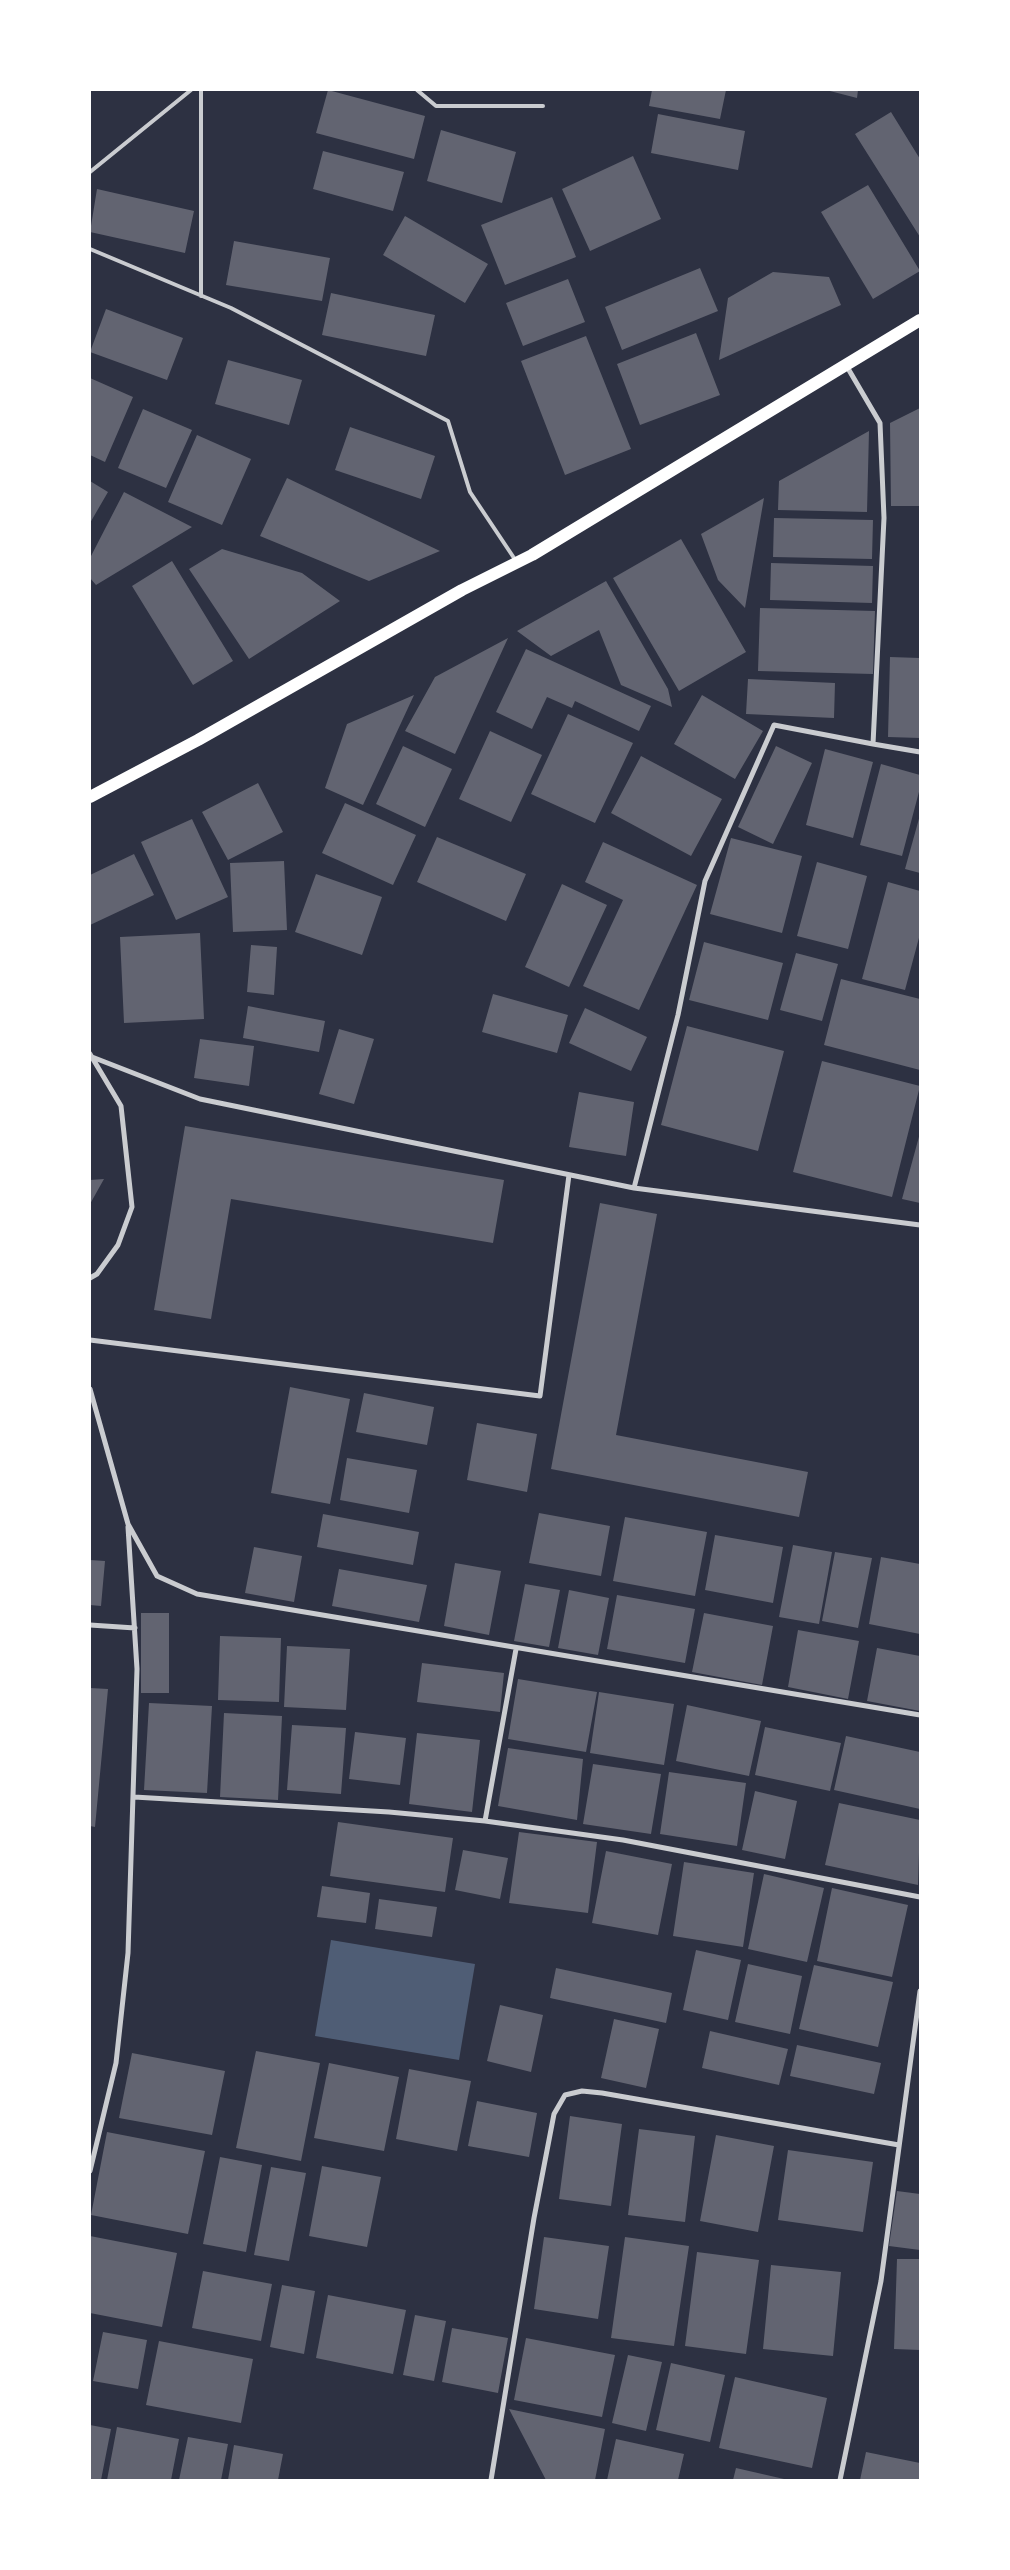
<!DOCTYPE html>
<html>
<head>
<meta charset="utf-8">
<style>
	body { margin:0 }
	#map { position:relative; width:1010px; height:2570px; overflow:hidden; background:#2d3142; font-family:Jost,sans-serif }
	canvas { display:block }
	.frame { position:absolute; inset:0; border:91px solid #fff; pointer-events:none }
</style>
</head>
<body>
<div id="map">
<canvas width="1010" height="2570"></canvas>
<div class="frame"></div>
</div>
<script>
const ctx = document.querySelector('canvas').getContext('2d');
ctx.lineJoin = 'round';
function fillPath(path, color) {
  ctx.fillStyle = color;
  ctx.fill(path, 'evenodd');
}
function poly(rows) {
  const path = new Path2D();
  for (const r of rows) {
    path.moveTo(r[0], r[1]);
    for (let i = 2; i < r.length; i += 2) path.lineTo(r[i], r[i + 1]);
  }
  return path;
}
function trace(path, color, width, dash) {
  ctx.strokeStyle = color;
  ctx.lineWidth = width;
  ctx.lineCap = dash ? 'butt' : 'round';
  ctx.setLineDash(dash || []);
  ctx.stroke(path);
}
fillPath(poly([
	[331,1940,475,1964,459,2060,315,2036]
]), '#4f5d75');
fillPath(poly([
	[328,90,425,116,414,159,316,133],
	[652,90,726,90,720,119,649,106],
	[826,90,858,90,857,98],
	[891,112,920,159,920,237,855,134],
	[658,114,745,131,738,170,651,153],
	[441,130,516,152,502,203,427,181],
	[323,151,404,172,393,211,313,189],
	[633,156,661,219,590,251,562,189],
	[868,185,920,271,873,299,821,212],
	[97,189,194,211,185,253,90,232],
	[552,197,576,257,505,285,481,225],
	[405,216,488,264,465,303,383,255],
	[234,241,330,258,322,301,226,285],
	[700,268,718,311,622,350,605,307],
	[773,272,829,277,841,305,719,360,728,298],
	[568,279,585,322,523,346,506,303],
	[331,293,435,315,426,356,322,335],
	[106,309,183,338,167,380,90,352],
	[696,333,720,395,640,425,617,364],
	[586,336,631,449,565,475,521,361],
	[228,360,302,380,289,425,215,404],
	[90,378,133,397,105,462,90,455],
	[920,408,920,506,891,506,890,423],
	[143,409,192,430,166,488,118,468],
	[350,427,435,456,421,499,335,470],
	[869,431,867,512,778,510,779,481],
	[197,435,251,459,222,525,168,502],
	[287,478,440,551,369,581,260,536],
	[90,481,108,492,90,523],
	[124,492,192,527,96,585,90,578,90,558],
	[764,498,745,608,718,580,701,534],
	[774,518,873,520,872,559,773,557],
	[681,539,746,652,679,691,613,578],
	[222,549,302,573,340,601,249,659,189,569],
	[172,561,233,661,193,685,132,586],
	[771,563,873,566,872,603,770,600],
	[606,581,668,689,672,707,621,685,599,630,551,656,517,631],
	[760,608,875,611,873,674,758,671],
	[508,638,455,754,405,731,435,677],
	[526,649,651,706,639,731,575,701,572,708,547,697,532,729,496,712],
	[890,657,920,658,920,738,888,737],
	[748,679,835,683,834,718,746,714],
	[414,695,363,805,325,788,347,724],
	[702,695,763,731,735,779,674,744],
	[568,714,633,743,595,823,531,794],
	[490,731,542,755,511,822,459,799],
	[403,746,452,769,425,827,376,804],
	[776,746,812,763,773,844,738,827],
	[825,749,873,762,853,838,806,825],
	[641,756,722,799,691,856,611,813],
	[881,764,920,775,920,788,902,856,860,845],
	[258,783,283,832,228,860,202,812],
	[345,803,416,835,393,885,322,853],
	[920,815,920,873,905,869],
	[192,819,228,897,176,920,141,842],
	[437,837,526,874,506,921,417,882],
	[731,838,802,856,782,933,710,914],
	[603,842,697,885,639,1010,583,986,623,900,585,882],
	[134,854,154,895,90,925,90,875],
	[284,861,287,930,233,932,230,863],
	[817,862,867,876,848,949,797,936],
	[316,874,382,897,362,955,295,932],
	[888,882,920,891,920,934,905,990,862,979],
	[562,884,607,905,569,987,525,967],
	[200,933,204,1019,124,1023,120,937],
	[704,942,783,963,768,1020,689,1000],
	[251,945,277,947,274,995,247,992],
	[796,953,838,964,822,1021,780,1010],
	[841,979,920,999,920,1070,824,1045],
	[493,994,568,1015,557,1053,482,1032],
	[248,1006,325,1021,319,1052,243,1038],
	[585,1008,647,1037,631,1071,569,1043],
	[687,1026,784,1051,758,1151,661,1125],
	[339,1029,374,1039,354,1104,319,1094],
	[200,1039,254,1046,249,1086,194,1078],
	[822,1061,920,1086,892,1197,793,1172],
	[579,1092,634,1102,626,1156,569,1147],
	[185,1126,504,1180,493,1243,231,1199,211,1319,154,1310],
	[920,1133,920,1203,902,1199],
	[104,1179,90,1204,90,1180],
	[600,1203,657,1214,616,1435,808,1472,799,1517,551,1469],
	[290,1387,350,1399,330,1504,271,1493],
	[364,1393,434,1407,427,1445,356,1432],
	[477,1423,537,1434,527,1492,467,1480],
	[347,1458,417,1470,409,1513,340,1500],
	[539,1513,610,1526,601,1576,529,1563],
	[323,1514,419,1532,413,1565,317,1547],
	[625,1517,707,1532,695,1596,613,1581],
	[715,1535,783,1547,773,1603,705,1590],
	[793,1545,832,1552,819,1624,779,1617],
	[254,1547,302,1556,294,1602,245,1593],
	[835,1552,872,1558,858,1628,822,1621],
	[881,1557,920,1564,920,1634,869,1624],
	[90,1560,105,1561,101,1606,90,1605],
	[455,1563,501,1571,489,1635,444,1626],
	[339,1569,427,1585,419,1622,332,1606],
	[525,1584,560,1590,549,1647,514,1641],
	[569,1590,609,1598,598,1655,558,1648],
	[617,1595,695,1609,685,1663,607,1649],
	[141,1613,169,1613,169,1693,141,1693],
	[704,1613,773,1626,762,1685,692,1672],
	[798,1630,859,1641,848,1699,788,1687],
	[220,1636,281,1638,279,1702,218,1700],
	[287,1646,350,1649,346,1710,284,1707],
	[877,1648,920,1656,920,1711,867,1701],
	[422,1663,504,1673,500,1712,417,1702],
	[518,1679,597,1692,586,1752,508,1739],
	[90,1688,108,1689,95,1827,90,1826],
	[599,1692,674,1704,664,1765,590,1753],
	[149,1703,212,1706,207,1793,144,1790],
	[687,1705,761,1721,749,1776,676,1761],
	[224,1713,282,1716,278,1800,220,1797],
	[292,1725,346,1728,341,1794,287,1790],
	[765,1727,841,1743,830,1791,755,1775],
	[355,1732,406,1738,400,1785,349,1779],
	[417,1733,480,1740,472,1812,409,1804],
	[846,1736,920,1752,920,1809,834,1790],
	[508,1748,583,1759,577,1820,498,1806],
	[593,1764,661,1774,651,1834,583,1824],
	[669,1772,746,1783,737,1846,660,1834],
	[755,1791,797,1801,785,1859,742,1850],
	[839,1803,920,1820,918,1885,825,1865],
	[338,1822,453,1838,445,1892,330,1876],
	[519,1832,597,1842,588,1913,509,1903],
	[463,1850,508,1858,500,1899,455,1890],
	[606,1851,672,1864,658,1935,592,1923],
	[684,1862,754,1873,743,1947,673,1936],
	[764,1874,824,1888,807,1962,748,1949],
	[322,1886,370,1893,366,1923,317,1917],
	[832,1888,908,1905,892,1977,817,1961],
	[379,1899,437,1907,432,1937,375,1929],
	[696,1950,741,1960,728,2020,683,2010],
	[748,1964,802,1976,790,2034,735,2022],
	[814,1965,893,1982,878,2047,799,2029],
	[556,1968,672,1993,666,2023,550,1998],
	[500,2005,543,2015,531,2072,487,2061],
	[614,2019,659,2029,646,2088,601,2078],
	[710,2031,788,2049,779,2085,702,2068],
	[797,2045,881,2063,874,2094,790,2076],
	[256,2051,320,2063,301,2161,236,2148],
	[132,2053,225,2071,212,2135,119,2118],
	[329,2063,399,2077,384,2151,314,2138],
	[409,2069,471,2081,457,2151,396,2139],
	[477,2101,537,2113,529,2157,468,2146],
	[570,2116,622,2124,611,2206,559,2199],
	[639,2129,695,2136,685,2222,628,2215],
	[107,2132,205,2151,188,2234,91,2215],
	[716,2135,774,2146,758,2232,700,2221],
	[788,2150,873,2162,863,2232,778,2220],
	[220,2157,262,2165,246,2252,203,2244],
	[322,2166,381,2177,367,2247,309,2236],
	[271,2167,306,2173,289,2261,254,2255],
	[897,2191,920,2194,920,2250,889,2246],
	[90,2236,177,2253,162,2327,90,2313],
	[544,2237,609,2246,598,2319,534,2309],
	[625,2237,689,2246,674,2346,611,2338],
	[697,2252,759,2260,746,2354,685,2346],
	[897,2259,920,2259,920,2350,894,2349],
	[771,2265,841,2272,833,2356,763,2349],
	[203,2271,272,2284,261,2341,192,2328],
	[282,2285,315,2291,304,2354,270,2347],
	[328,2295,406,2310,393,2374,316,2358],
	[415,2315,446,2321,434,2381,403,2375],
	[452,2328,508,2338,498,2393,442,2382],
	[103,2332,147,2340,138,2389,93,2381],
	[526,2338,615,2355,602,2417,514,2400],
	[159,2341,253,2359,241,2423,146,2405],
	[628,2355,662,2362,646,2431,612,2423],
	[671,2363,725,2375,710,2442,656,2430],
	[735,2377,827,2398,812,2468,719,2448],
	[509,2409,605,2429,595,2480,546,2480],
	[90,2425,111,2429,101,2480,90,2480],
	[117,2427,179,2439,171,2480,107,2480],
	[188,2437,228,2444,221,2480,179,2480],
	[616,2439,684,2454,678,2480,607,2480],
	[234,2445,283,2454,278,2480,228,2480],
	[866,2452,920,2463,920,2480,860,2480],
	[736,2468,784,2479,784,2480,733,2480]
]), '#626471');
trace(poly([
	[201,90,201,296],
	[417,90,436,106,543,106],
	[90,172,191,90],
	[90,249,231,308,448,421,470,492,516,561]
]), '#caccd0', 4);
trace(poly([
	[873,744,920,752],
	[90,1054,121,1106,132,1207,118,1245,97,1274,90,1278],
	[92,1057,200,1099,634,1188,678,1015,705,881,774,725,873,744,884,518,880,423,846,365],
	[634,1188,920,1225],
	[90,1340,540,1396,569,1175],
	[90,1389,128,1524,157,1576,197,1594,920,1715],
	[90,1625,135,1628],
	[134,1797,389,1812,485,1821,623,1840,920,1897],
	[485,1821,516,1649],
	[90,2171,116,2063,128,1953,137,1669,128,1527],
	[491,2480,534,2218,554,2114,565,2095,582,2091,602,2093,899,2145],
	[840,2480,881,2281,920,1991]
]), '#caccd0', 5);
trace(poly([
	[90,797,198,740,462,590,532,555,920,320]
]), '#fff', 12);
</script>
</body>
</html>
